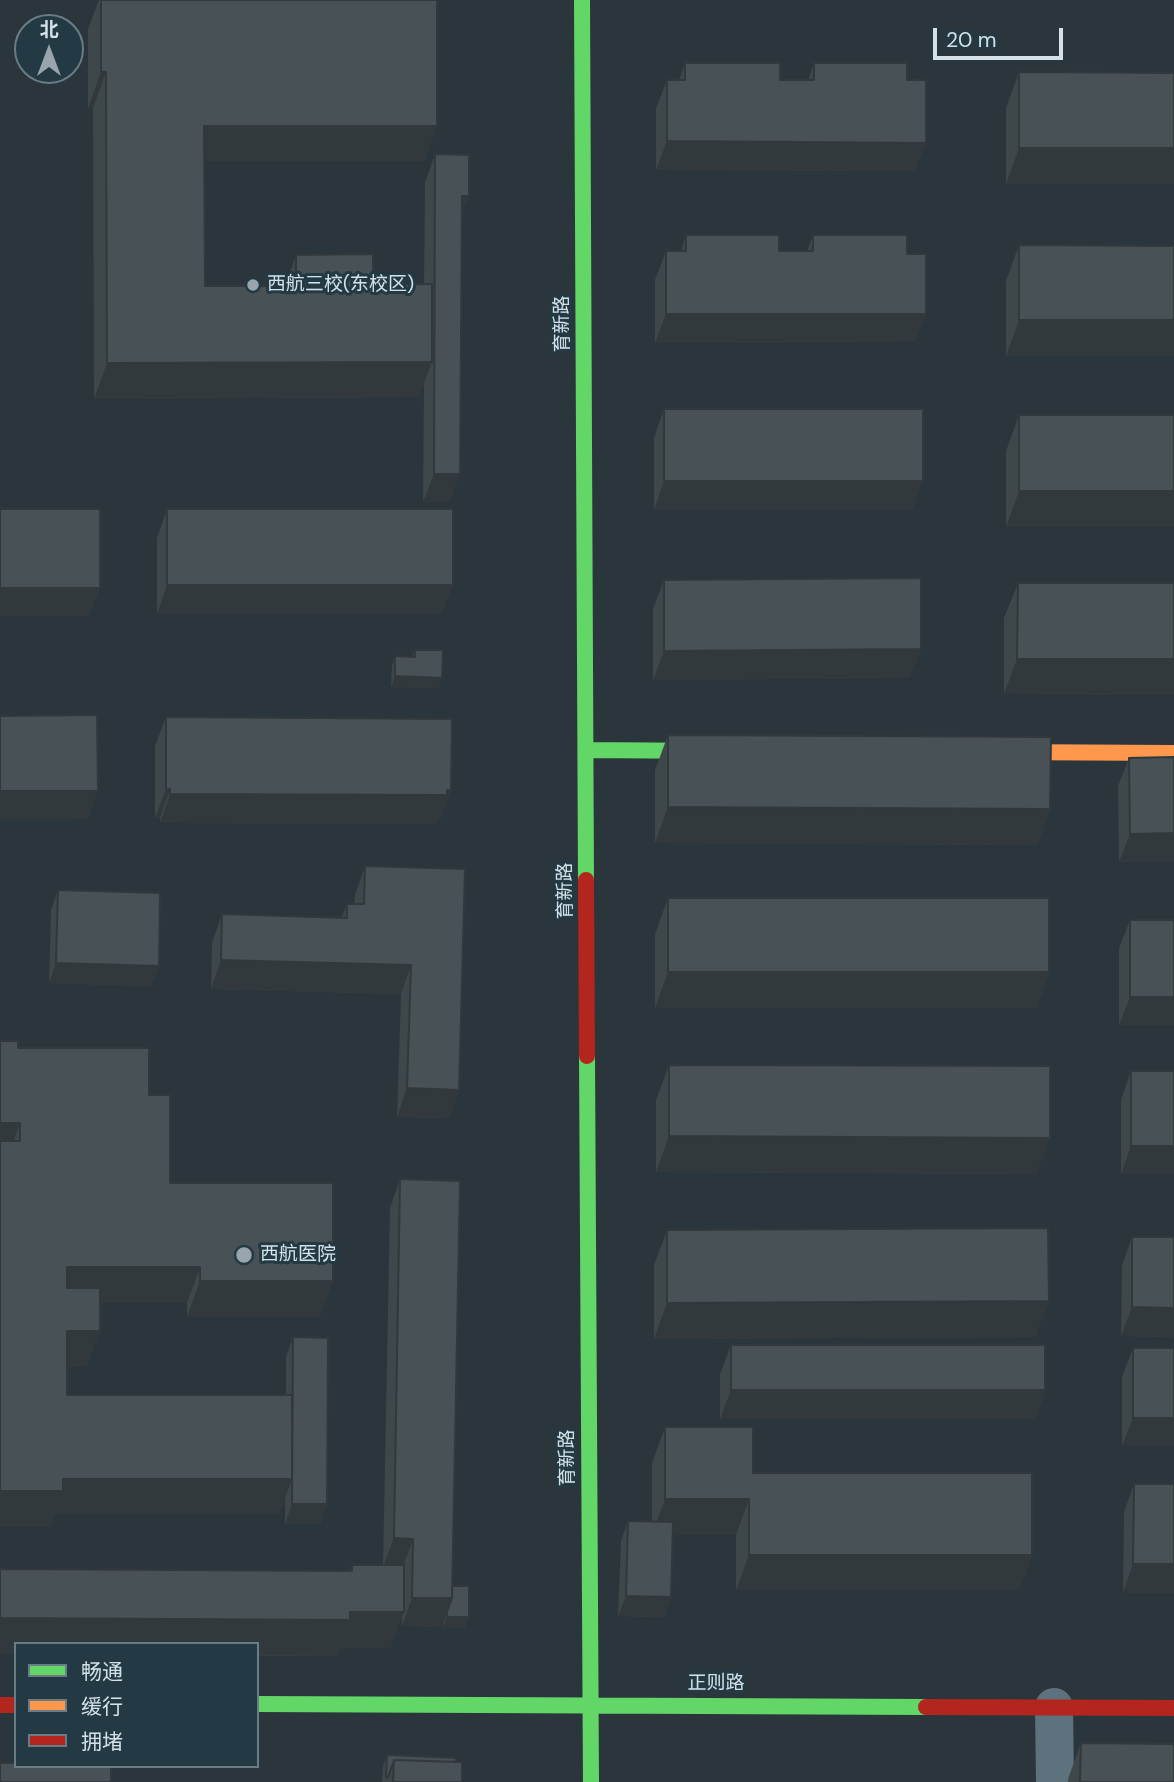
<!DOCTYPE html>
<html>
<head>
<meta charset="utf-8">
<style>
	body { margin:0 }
	#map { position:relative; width:1174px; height:1782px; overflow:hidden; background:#2b363c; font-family:"DM Sans","Noto Sans SC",sans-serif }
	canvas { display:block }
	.legend { position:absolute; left:14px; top:1642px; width:245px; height:126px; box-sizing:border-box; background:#233944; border:2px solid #6a7c86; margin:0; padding:9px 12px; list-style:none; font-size:21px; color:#d4e1e8 }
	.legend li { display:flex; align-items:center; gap:14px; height:35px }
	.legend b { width:35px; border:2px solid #6a7c86 }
	.north { position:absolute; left:14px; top:14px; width:70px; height:70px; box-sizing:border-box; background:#233944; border:2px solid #6a7c86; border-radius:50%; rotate:0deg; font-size:19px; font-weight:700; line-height:28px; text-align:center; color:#d4e1e8 }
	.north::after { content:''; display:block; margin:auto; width:24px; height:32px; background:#99a5ac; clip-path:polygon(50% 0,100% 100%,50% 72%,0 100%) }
	.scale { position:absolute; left:933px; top:28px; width:130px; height:32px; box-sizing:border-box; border:4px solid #d4e1e8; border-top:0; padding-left:9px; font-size:21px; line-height:24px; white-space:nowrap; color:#d4e1e8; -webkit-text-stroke:5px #233944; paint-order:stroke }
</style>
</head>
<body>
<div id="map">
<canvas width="1174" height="1782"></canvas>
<ul class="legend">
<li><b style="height:9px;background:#63d668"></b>畅通</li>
<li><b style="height:9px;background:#ff974d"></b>缓行</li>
<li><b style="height:9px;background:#b3261e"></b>拥堵</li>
</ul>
<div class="north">北</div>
<div class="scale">20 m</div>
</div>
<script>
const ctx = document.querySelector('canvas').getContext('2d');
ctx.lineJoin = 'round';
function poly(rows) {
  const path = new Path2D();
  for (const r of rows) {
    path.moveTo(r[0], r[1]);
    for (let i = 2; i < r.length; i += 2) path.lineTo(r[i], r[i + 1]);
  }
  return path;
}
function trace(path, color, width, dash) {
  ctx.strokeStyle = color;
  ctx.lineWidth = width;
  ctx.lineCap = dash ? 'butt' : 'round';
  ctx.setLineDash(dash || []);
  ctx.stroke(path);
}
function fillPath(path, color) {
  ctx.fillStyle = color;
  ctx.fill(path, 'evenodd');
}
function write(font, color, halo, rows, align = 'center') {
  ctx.font = font + ' "DM Sans","Noto Sans SC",sans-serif';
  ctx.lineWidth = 6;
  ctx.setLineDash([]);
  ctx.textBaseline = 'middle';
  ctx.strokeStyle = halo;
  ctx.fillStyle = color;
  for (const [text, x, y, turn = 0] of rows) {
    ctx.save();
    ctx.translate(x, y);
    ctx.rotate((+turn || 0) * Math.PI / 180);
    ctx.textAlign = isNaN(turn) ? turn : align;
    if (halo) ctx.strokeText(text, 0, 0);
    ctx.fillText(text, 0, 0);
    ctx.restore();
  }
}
trace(poly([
	[1054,1707,1055,1782]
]), '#5e727d', 38);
trace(poly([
	[582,0,586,880],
	[586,750,713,751],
	[587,1056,591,1782],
	[257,1704,926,1707]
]), '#63d668', 16);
trace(poly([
	[998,752,1174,753]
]), '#ff974d', 16);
trace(poly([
	[586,880,587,1056],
	[0,1705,16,1705],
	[926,1707,1174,1708]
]), '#b3261e', 16);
fillPath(poly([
	[99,0,437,0,437,126,424,161,204,161,205,286,285,286,296,255,373,285,424,284,425,183,435,154,462,214,450,502,423,502,424,384,419,397,94,399,93,108,88,108,88,29],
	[685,63,780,80,808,80,814,63,907,80,915,171,656,170,656,108,667,80,679,80],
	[1019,72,1174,73,1174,184,1006,184,1006,108],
	[686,235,779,251,807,251,813,235,926,314,915,342,655,343,655,280,666,251,681,251],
	[1019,245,1174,246,1174,356,1006,356,1006,281],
	[664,409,912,510,654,510,654,438],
	[1019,415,1174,415,1006,527,1006,451],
	[167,509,442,614,157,614,157,538],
	[664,580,910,678,653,680,653,609],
	[1018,583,1174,583,1174,695,1004,694,1004,618],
	[415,650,439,688,391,687,392,666,395,656,412,657],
	[166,717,441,819,439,819,437,824,160,823,160,818,155,818,155,746],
	[668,735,1050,809,1037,845,655,843,655,770],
	[1174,757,1119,862,1118,786,1129,758],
	[365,866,465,869,459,1090,449,1118,397,1117,401,994,211,989,212,943,222,914,342,917,347,904,354,904,355,895],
	[58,890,159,966,151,986,49,983,51,910],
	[668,898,1049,972,1036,1008,655,1008,655,934],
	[1130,920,1174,920,1174,1025,1119,1025,1119,948],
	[0,1041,149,1095,170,1183,320,1317,187,1317,187,1303,100,1303,87,1367,67,1367,67,1395,286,1395,286,1357,293,1337,327,1504,320,1524,285,1524,285,1498,279,1514,55,1514,50,1527,0,1527],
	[669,1065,1037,1174,656,1172,656,1100],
	[1131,1071,1174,1174,1121,1174,1121,1100],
	[400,1179,452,1586,465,1628,443,1628,444,1622,442,1627,402,1626,402,1616,390,1648,340,1648,337,1656,0,1654,0,1569,350,1571,352,1565,383,1565,390,1208],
	[667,1230,1036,1337,654,1339,654,1265],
	[1132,1237,1174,1237,1174,1337,1121,1336,1122,1265],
	[731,1345,1045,1390,1035,1419,720,1419,720,1374],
	[1133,1348,1174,1348,1122,1446,1122,1377],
	[665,1427,753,1473,1032,1555,1019,1590,736,1590,736,1535,672,1535,671,1597,664,1617,618,1616,621,1541,628,1521,652,1521,652,1463],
	[1134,1484,1174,1484,1123,1593,1124,1512],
	[1081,1743,1174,1782,1068,1782,1068,1779],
	[387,1755,456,1762,462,1782,382,1782,383,1766]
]), '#3e474a');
fillPath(poly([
	[101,72,106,72,93,108,88,108],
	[204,126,437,126,424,161,191,161],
	[667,141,926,143,915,171,656,170],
	[1019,148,1174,148,1174,184,1006,184],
	[462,196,469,196,458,225],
	[666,314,926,314,915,342,655,343],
	[1019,320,1174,320,1174,356,1006,356],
	[432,362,419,397,94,399,107,363],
	[434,474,460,474,450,502,423,502],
	[664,481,923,481,912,510,654,510],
	[1019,491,1174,491,1174,527,1006,527],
	[167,585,453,585,442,614,157,614],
	[0,588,100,588,89,616,0,616],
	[921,649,910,678,653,680,664,651],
	[1017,659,1174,659,1174,695,1004,694],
	[395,676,442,678,439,688,391,687],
	[166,789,170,789,160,818,155,818],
	[451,790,441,819,439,819,437,824,160,823,170,794],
	[0,791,98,791,88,819,0,820],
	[668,807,1050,809,1037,845,655,843],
	[1174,833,1174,862,1119,862,1130,834],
	[221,960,411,965,401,994,211,989],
	[56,963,159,966,151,986,49,983],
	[668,972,1049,972,1036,1008,655,1008],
	[1130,997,1174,997,1174,1025,1119,1025],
	[407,1088,459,1090,449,1118,397,1117],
	[0,1123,20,1123,7,1159,0,1159],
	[669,1136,1050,1138,1037,1174,656,1172],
	[1131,1146,1174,1146,1174,1174,1121,1174],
	[67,1267,200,1267,187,1303,54,1303],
	[200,1281,333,1281,320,1317,187,1317],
	[1049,1301,1036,1337,654,1339,667,1303],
	[1132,1307,1174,1308,1174,1337,1121,1336],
	[67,1331,100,1331,87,1367,54,1367],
	[731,1390,1045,1390,1035,1419,720,1419],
	[1133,1418,1174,1418,1174,1446,1122,1446],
	[63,1479,292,1479,279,1514,55,1514,50,1527,0,1527,0,1491],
	[665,1499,749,1499,736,1535,652,1535],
	[292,1504,327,1504,320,1524,285,1524],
	[394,1538,413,1539,403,1567,383,1567],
	[749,1555,1032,1555,1019,1590,736,1590],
	[1133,1564,1174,1564,1174,1593,1123,1593],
	[626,1596,671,1597,664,1617,618,1616],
	[412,1598,452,1598,442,1627,402,1626],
	[350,1612,404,1612,390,1648,340,1648,337,1656,257,1655,257,1644,16,1644,16,1654,0,1654,0,1618],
	[447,1617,469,1617,465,1628,443,1628]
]), '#32393c');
const building = poly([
	[101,0,437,0,437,126,204,126,205,286,296,286,296,255,373,254,373,285,432,284,432,362,107,363,106,72,101,72,101,0],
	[685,63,780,63,780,80,814,80,814,63,907,63,907,80,926,80,926,143,667,141,667,80,685,80,685,63],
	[1019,72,1174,73,1174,148,1019,148,1019,72],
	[435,154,469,155,469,196,462,196,460,474,434,474,435,154],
	[686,235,779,235,779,251,813,251,813,235,907,235,907,254,926,254,926,314,666,314,666,251,686,251,686,235],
	[1019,245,1174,246,1174,320,1019,320,1019,245],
	[664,409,923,409,923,481,664,481,664,409],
	[1019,415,1174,415,1174,491,1019,491,1019,415],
	[0,509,100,509,100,588,0,588,0,509],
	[167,509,453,509,453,585,167,585,167,509],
	[921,578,921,649,664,651,664,580,921,578],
	[1018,583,1174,583,1174,659,1017,659,1018,583],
	[415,650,443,650,442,678,395,676,395,656,415,657,415,650],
	[97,715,98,791,0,791,0,716,97,715],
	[166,717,452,719,451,790,447,790,447,795,170,794,170,789,166,789,166,717],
	[668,735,1051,737,1050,809,668,807,668,735],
	[1174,757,1174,833,1130,834,1129,758,1174,757],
	[365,866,465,869,459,1090,407,1088,411,965,221,960,222,914,347,918,347,904,364,904,365,866],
	[58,890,160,893,159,966,56,963,58,890],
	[668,898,1049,898,1049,972,668,972,668,898],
	[1130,920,1174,920,1174,997,1130,997,1130,920],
	[0,1041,18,1041,18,1048,149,1048,149,1095,170,1095,170,1183,333,1183,333,1281,200,1281,200,1267,67,1267,67,1288,100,1288,100,1331,67,1331,67,1395,292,1395,292,1479,63,1479,63,1491,0,1491,0,1141,20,1141,20,1123,0,1123,0,1041],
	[669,1065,1050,1066,1050,1138,669,1136,669,1065],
	[1131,1071,1174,1071,1174,1146,1131,1146,1131,1071],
	[400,1179,460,1181,452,1598,412,1598,413,1539,394,1538,400,1179],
	[1048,1228,1049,1301,667,1303,667,1230,1048,1228],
	[1132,1237,1174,1237,1174,1308,1132,1307,1132,1237],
	[293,1337,328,1338,327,1504,292,1504,293,1337],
	[731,1345,1045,1345,1045,1390,731,1390,731,1345],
	[1133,1348,1174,1348,1174,1418,1133,1418,1133,1348],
	[665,1427,753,1427,753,1473,1032,1473,1032,1555,749,1555,749,1499,665,1499,665,1427],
	[1134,1484,1174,1484,1174,1564,1133,1564,1134,1484],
	[628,1521,673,1522,671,1597,626,1596,628,1521],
	[352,1565,404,1565,404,1612,350,1612,350,1620,0,1618,0,1569,352,1571,352,1565],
	[452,1586,469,1586,469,1617,447,1617,447,1612,452,1598,452,1586],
	[1081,1743,1174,1744,1174,1782,1080,1782,1081,1743],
	[387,1755,456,1758,456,1762,394,1760,388,1777,386,1777,387,1755],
	[394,1760,462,1762,462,1782,393,1782,394,1760],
	[0,1763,16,1763,16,1766,111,1766,111,1782,0,1782,0,1763]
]);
fillPath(building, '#485256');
trace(building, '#32393c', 2);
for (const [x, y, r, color] of [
	[253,285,7,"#99a5ac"],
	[244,1255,9,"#99a5ac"]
]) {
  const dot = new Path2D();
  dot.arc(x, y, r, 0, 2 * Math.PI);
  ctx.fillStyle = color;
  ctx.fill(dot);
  trace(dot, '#233944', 2.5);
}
write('19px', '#d4e1e8', '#233944', [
	["西航三校(东校区)",267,285],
	["西航医院",260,1255]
], 'left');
write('19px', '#d4e1e8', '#233944', [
	["育新路",563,324,-90],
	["育新路",566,891,-90],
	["育新路",568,1458,-90],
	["正则路",716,1684]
]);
</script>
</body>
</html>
